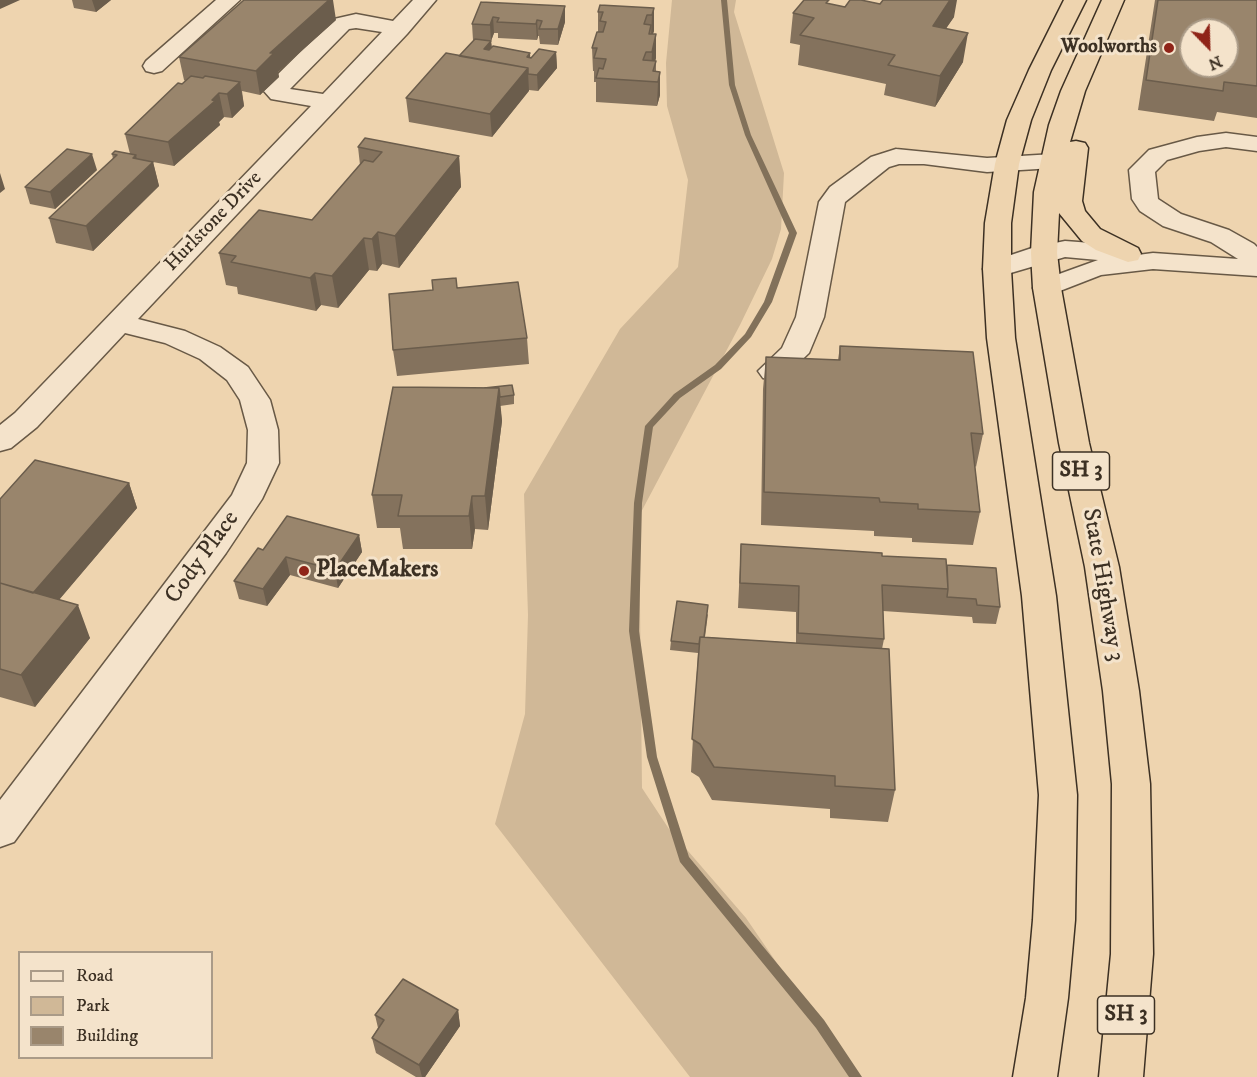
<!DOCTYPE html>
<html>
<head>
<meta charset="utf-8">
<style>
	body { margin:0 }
	#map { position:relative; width:1257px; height:1077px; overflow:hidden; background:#eed4af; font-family:"IM FELL DW Pica",serif }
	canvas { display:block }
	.legend { position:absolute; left:18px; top:951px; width:195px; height:108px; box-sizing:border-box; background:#f4e3cb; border:2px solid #aa9b88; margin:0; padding:8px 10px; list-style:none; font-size:18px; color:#3c3023 }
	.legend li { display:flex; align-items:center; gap:12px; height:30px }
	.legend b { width:30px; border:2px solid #aa9b88 }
	.north { position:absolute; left:1179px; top:18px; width:60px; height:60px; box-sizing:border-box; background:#f4e3cb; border:2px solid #aa9b88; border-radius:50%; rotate:157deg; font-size:16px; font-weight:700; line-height:24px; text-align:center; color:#3c3023 }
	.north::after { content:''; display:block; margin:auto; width:21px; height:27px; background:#8f2418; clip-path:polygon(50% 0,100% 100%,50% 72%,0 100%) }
</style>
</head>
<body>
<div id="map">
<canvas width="1257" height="1077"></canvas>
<ul class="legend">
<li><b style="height:8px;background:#f4e3cb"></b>Road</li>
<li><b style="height:16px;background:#d0b897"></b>Park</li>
<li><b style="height:16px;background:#99856c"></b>Building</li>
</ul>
<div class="north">N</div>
</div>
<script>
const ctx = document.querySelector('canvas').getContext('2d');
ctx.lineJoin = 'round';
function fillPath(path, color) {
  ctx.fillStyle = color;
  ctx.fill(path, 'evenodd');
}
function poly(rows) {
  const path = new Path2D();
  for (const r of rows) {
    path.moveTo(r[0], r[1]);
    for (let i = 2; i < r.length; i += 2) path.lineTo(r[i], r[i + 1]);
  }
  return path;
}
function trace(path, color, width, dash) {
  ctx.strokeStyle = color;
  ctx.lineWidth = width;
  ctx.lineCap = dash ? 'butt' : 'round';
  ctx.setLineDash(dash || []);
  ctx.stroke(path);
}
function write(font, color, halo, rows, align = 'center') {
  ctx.font = font + ' "IM FELL DW Pica",serif';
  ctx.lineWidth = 6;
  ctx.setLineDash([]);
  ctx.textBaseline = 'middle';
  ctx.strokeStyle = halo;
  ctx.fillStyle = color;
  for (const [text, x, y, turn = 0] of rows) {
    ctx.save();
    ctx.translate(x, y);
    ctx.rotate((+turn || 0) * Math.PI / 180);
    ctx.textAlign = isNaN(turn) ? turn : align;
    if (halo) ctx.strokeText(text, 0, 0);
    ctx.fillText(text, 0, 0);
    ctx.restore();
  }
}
fillPath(poly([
	[672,0,736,0,734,12,784,173,781,229,772,259,740,325,639,516,642,788,669,829,746,918,855,1077,690,1077,495,824,525,714,528,615,524,494,620,329,678,267,688,180,667,106,666,63]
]), '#d0b897');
fillPath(poly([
	[721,0,727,0,735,85,751,135,797,233,772,302,751,337,721,369,680,398,653,427,642,503,639,631,657,757,689,857,824,1020,862,1077,849,1077,816,1028,680,862,647,757,629,631,634,503,645,426,674,394,715,365,745,334,764,302,789,233,745,135,729,85,721,0]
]), '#82715a');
const minor = poly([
	[216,0,240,0,162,71,154,73,146,71,143,66,146,61,216,0],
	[413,0,436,0,407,34,138,319,185,331,220,347,248,367,270,400,278,430,279,463,262,499,226,553,14,842,0,847,0,800,232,495,247,463,248,430,240,400,227,380,200,359,165,343,125,333,37,427,11,448,0,451,0,425,15,413,311,106,271,99,263,90,267,85,334,19,356,14,393,21,413,0],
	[356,28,382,32,323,94,290,89,349,29,356,28],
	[1226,133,1257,137,1257,151,1226,147,1199,151,1167,160,1155,172,1158,199,1181,214,1229,230,1254,244,1257,247,1257,276,1153,269,1101,275,1047,296,1037,294,1033,288,1037,282,1098,260,1065,257,997,277,987,275,983,269,987,263,1035,247,1065,241,1118,245,1127,247,1131,253,1130,256,1153,253,1238,259,1211,242,1163,226,1140,211,1132,199,1129,170,1149,150,1197,137,1226,133],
	[896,149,987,158,1054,154,1063,156,1066,161,1063,166,1054,168,987,172,924,164,899,164,889,167,845,202,824,317,809,353,783,378,773,380,763,378,758,371,782,348,796,317,819,202,830,187,871,157,896,149]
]);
const highway = poly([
	[1064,0,1086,0,1051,70,1031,120,1019,164,1011,223,1011,269,1015,338,1056,596,1077,795,1075,920,1068,998,1057,1077,1013,1077,1026,998,1033,920,1039,795,1022,596,987,338,983,269,985,223,995,164,1007,120,1029,70,1064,0],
	[1102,0,1124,0,1085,91,1070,142,1076,141,1085,143,1088,148,1082,201,1085,211,1100,229,1138,248,1141,254,1138,260,1128,262,1096,250,1082,241,1059,213,1057,253,1061,288,1089,443,1119,567,1139,691,1150,784,1153,954,1143,1077,1099,1077,1111,954,1112,784,1103,691,1085,567,1059,443,1033,288,1031,253,1034,192,1049,125,1061,91,1102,0]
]);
trace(minor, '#685946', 3);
trace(highway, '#3c3023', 3);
fillPath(minor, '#f4e3cb');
fillPath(highway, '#eed4af');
fillPath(poly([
	[72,0,111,0,96,12,74,8],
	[1155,0,1257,0,1257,118,1217,112,1214,121,1138,110],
	[481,2,565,22,558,45,540,44,539,36,538,36,537,40,498,38,498,33,494,33,491,41,492,47,530,58,556,52,557,68,538,91,529,90,492,137,409,122,406,98,459,56,474,40,473,40,472,24],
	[829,4,845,7,880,4,954,17,946,28,963,62,935,107,884,95,886,84,798,65,800,45,790,43,793,13],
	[654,8,654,31,653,34,656,58,655,61,656,61,656,71,660,72,660,95,657,106,596,102,596,82,594,82,594,71,593,71,592,48,598,32,598,12],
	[336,20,278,72,279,77,260,95,242,91,244,106,232,118,224,117,219,122,220,125,174,166,153,162,159,186,93,251,56,243,49,218,113,159,112,154,130,154,125,134,185,81,184,80,179,57],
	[358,147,459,156,461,187,399,268,382,264,377,271,369,270,338,308,321,305,316,311,238,294,237,287,226,285,219,253,312,220,360,165],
	[97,170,55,209,30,204,25,187],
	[457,288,527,338,529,364,397,376,393,350,433,290],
	[840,346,983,434,976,467,975,466,980,512,973,545,912,542,912,538,874,536,874,531,761,525,763,389,766,357,838,360],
	[393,387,514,395,514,404,500,406,502,421,488,530,475,529,472,549,403,549,400,528,377,528,372,495],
	[129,483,137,508,59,600,90,638,35,707,0,697,0,499],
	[359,535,362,552,338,588,290,575,267,606,239,599,234,581,263,550],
	[741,544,882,556,947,565,1000,607,996,624,973,623,972,617,883,611,884,639,882,649,895,790,888,822,830,818,830,809,712,800,699,777,691,772,698,653,670,650,671,641,708,614,705,637,796,643,796,612,738,608],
	[458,1010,460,1026,425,1077,416,1077,376,1053,372,1038,378,1028,375,1015]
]), '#84725d');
fillPath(poly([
	[0,0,20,0,0,9],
	[92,0,111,0,96,12],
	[329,0,333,0,336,20,278,72,279,77,260,95,256,71,270,53],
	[950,0,957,0,954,17,928,55,933,26],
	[565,6,565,22,558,45,558,29],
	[654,8,654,31,651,38,652,15],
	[493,17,494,33,491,41,490,25],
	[537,20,538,36,537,40,536,24],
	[968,33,963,62,935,107,940,76],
	[656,34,656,58,651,75,652,52],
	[491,41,492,57,484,49],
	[556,52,557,68,538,91,537,75],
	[530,53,531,69,528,72,529,91,492,137,490,114],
	[660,72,660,95,657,106,658,82],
	[240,82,244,106,232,118,227,94],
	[219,93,224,117,219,122,220,125,174,166,168,142],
	[92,154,97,170,55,209,50,192],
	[136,155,140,174,153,162,159,186,93,251,86,226,133,158],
	[459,156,461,187,399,268,395,236],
	[0,173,5,189,0,193],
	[378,232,382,264,377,271,372,239],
	[364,238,369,270,338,308,332,276],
	[315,273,321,305,316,311,310,278],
	[499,388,502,421,488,530,485,496],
	[129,483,137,508,40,622,30,596],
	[472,496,475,529,472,549,469,516],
	[359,535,362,552,338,588,335,570],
	[286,557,290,575,267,606,263,589],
	[78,605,90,638,35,707,21,675],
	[458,1010,460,1026,425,1077,422,1077,419,1065]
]), '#6b5d4c');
const building = poly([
	[244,0,329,0,270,53,274,53,256,71,179,57,244,0],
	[804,0,829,0,826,3,845,7,850,0,861,0,880,4,883,0,950,0,933,26,968,33,940,76,888,65,895,55,800,35,814,18,793,13,804,0],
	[1158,0,1257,0,1257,86,1224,82,1223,91,1146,80,1158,0],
	[1191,30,1227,30,1227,66,1191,66,1191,30],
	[481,2,565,6,558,29,539,29,542,21,537,20,536,24,497,22,499,18,493,17,490,25,472,24,481,2],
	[600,5,654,8,652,15,647,15,644,24,651,25,649,34,656,34,652,52,646,52,643,60,656,61,653,71,660,72,658,82,596,78,599,68,603,69,606,59,594,58,597,48,592,48,597,32,603,32,606,22,600,21,603,12,598,12,600,5],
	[475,39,491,41,484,49,489,50,493,46,530,53,527,57,531,58,539,49,556,52,537,75,528,74,528,68,459,56,475,39],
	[446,53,528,68,490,114,406,98,446,53],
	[191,76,203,78,205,76,240,82,227,94,219,93,212,100,215,101,168,142,125,134,178,83,182,84,191,76],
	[365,138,459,156,395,236,378,232,372,239,364,238,332,276,315,273,310,278,231,262,236,256,219,253,259,210,312,220,364,160,373,162,382,152,358,147,365,138],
	[67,149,92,154,50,192,25,187,67,149],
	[115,151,136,155,133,158,153,162,86,226,49,218,117,155,112,154,115,151],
	[456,278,457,288,518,282,527,338,393,350,389,294,433,290,432,280,456,278],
	[840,346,973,352,983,434,971,433,980,512,918,509,918,504,880,502,879,498,764,492,766,357,840,360,840,346],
	[512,385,514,395,500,397,499,388,484,388,512,385],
	[393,387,499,388,485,496,472,496,469,516,398,516,402,495,372,495,393,387],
	[35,460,129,483,33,593,0,583,0,499,35,460],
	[287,516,359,535,335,570,286,557,263,589,234,581,258,548,263,550,287,516],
	[741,544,882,553,882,556,946,559,948,589,882,585,884,639,798,633,799,586,740,583,741,544],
	[947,565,996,568,1000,607,977,605,976,599,947,597,948,589,947,565],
	[0,583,78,605,21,675,0,669,0,583],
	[677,601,708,605,704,637,700,637,699,644,671,641,677,601],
	[700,637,889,649,895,790,835,786,835,776,714,767,700,744,692,739,700,637],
	[403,979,458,1010,419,1065,372,1038,384,1020,375,1015,403,979]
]);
fillPath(building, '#99856c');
trace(building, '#6b5d4c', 1.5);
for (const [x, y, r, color] of [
	[1169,48,6,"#8f2418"],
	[304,571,6,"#8f2418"]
]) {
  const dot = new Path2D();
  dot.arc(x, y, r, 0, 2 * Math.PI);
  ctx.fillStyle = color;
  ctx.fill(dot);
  trace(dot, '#f4e3cb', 2);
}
write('bold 20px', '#3c3023', '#f4e3cb', [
	["Woolworths",1157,48]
], 'right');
write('20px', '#3c3023', '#f4e3cb', [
	["Hurlstone Drive",214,222,-46]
]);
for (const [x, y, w] of [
	[1081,471,57],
	[1126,1015,57]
]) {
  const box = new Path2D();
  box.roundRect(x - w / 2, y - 19, w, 38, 4.5);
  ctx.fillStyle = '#f4e3cb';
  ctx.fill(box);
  trace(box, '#3c3023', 1.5);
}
write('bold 22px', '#3c3023', null, [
	["SH 3",1081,471],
	["SH 3",1126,1015]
]);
write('24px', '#3c3023', '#f4e3cb', [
	["Cody Place",203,558,-54],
	["State Highway 3",1102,585,80]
]);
write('bold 24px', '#3c3023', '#f4e3cb', [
	["PlaceMakers",316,571]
], 'left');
</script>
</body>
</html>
